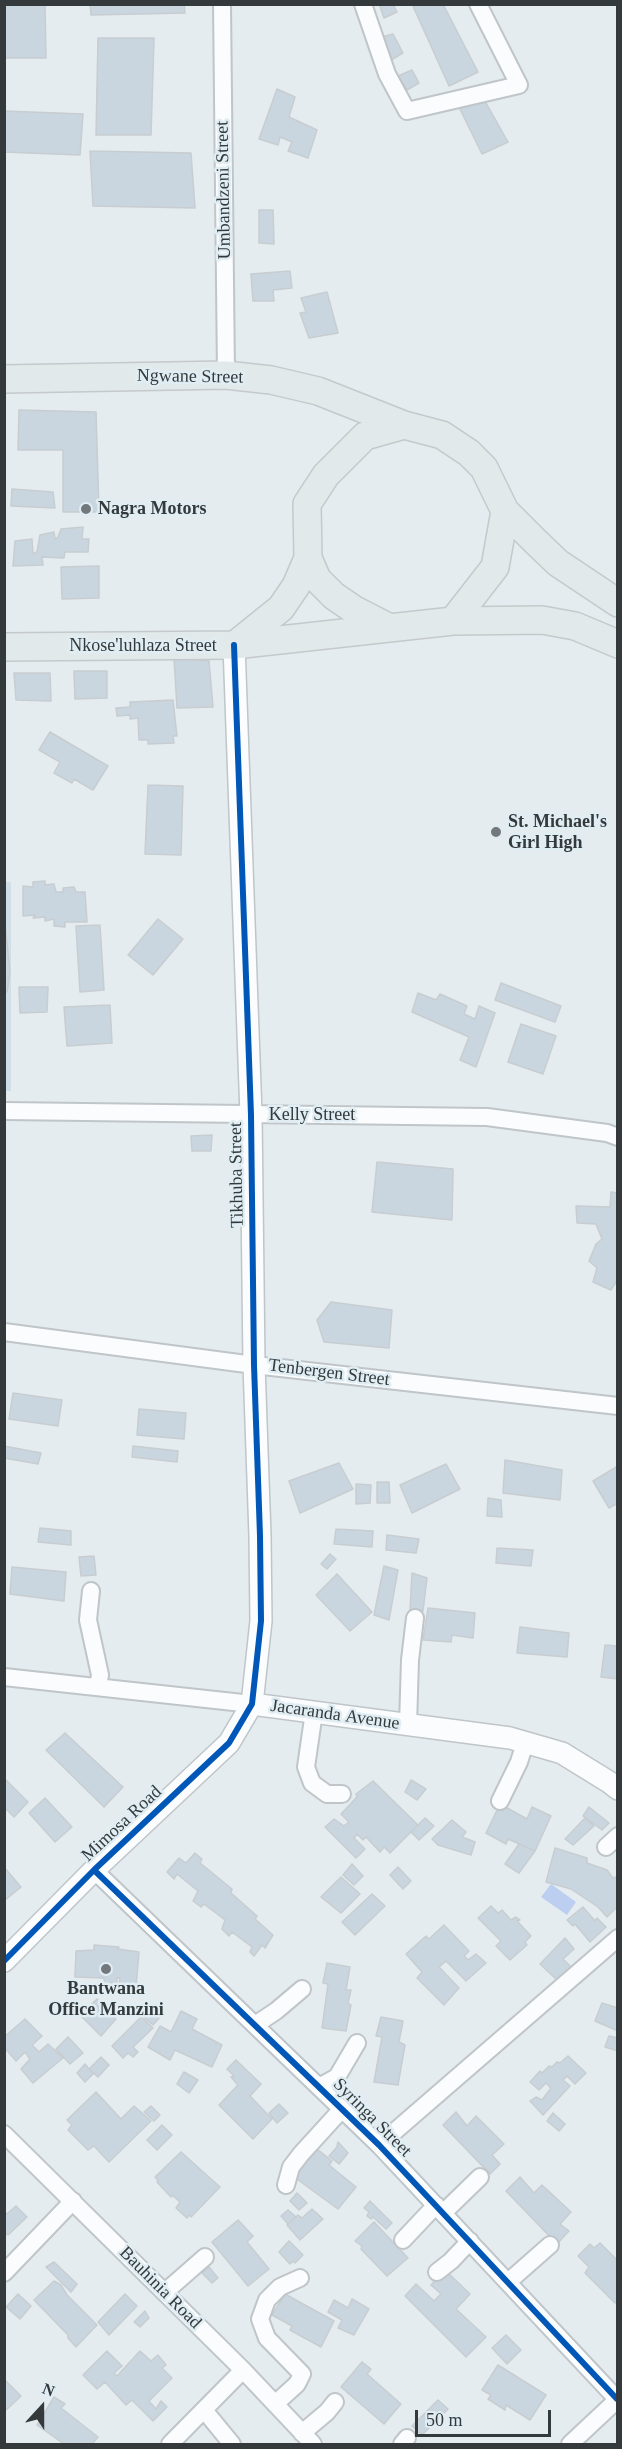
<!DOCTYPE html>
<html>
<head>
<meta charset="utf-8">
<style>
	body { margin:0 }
	#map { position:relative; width:622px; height:2449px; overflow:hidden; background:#e4ecf0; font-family:"Times New Roman",serif }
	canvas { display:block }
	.frame { position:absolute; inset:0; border:6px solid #343a3c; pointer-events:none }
	.north { position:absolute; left:12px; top:2377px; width:60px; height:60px; -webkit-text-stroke:4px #e0eef4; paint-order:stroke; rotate:21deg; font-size:16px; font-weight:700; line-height:24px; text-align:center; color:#343a3c }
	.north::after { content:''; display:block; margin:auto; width:21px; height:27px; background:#343a3c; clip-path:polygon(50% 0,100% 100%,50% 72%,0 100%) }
	.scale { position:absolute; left:415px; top:2410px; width:136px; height:27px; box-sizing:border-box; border:3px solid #343a3c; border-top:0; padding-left:8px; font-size:18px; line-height:21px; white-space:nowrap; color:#343a3c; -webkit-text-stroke:4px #e0eef4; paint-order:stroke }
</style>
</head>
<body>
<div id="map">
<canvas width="622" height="2449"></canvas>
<div class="frame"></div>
<div class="north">N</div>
<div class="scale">50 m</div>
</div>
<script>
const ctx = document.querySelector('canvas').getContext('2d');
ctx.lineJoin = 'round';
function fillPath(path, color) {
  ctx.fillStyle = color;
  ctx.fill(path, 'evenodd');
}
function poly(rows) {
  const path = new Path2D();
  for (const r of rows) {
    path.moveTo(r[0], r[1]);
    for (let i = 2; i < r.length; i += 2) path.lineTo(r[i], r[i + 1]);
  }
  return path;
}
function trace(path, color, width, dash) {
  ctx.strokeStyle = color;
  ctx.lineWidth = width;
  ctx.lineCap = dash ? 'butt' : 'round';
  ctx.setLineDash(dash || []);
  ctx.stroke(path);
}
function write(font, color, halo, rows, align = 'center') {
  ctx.font = font + ' "Times New Roman",serif';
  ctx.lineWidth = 5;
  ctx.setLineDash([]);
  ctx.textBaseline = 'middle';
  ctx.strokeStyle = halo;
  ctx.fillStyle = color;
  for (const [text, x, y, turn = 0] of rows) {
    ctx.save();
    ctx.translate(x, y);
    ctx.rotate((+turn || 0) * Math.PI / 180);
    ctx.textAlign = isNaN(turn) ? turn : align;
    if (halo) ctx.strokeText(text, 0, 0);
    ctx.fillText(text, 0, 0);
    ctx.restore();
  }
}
fillPath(poly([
	[4,882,11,882,11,1091,5,1091]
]), '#d0dfe7');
fillPath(poly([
	[551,1884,576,1902,567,1915,541,1897]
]), '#bccff1');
const building = poly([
	[4,4,45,4,46,58,4,58,4,4],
	[90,4,184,4,185,13,91,15,90,4],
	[379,4,393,4,397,12,384,18,379,4],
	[412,4,443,4,478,72,449,86,412,4],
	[393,34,403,53,391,60,382,37,393,34],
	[98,38,154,38,151,135,96,135,98,38],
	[412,70,419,83,407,90,398,76,412,70],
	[277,89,295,97,289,117,317,130,308,158,288,151,292,142,280,137,278,145,259,139,277,89],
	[481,94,508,142,482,154,456,101,481,94],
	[4,111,83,114,80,155,4,152,4,111],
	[90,151,191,153,195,208,93,206,90,151],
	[259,210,273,210,274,244,259,243,259,210],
	[290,271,292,288,273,290,274,301,253,301,251,274,290,271],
	[327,292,338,333,309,338,300,313,306,312,301,298,327,292],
	[19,410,96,412,99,512,63,512,63,450,18,450,19,410],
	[12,489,53,492,55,508,11,506,12,489],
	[83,527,82,539,89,539,88,552,65,552,64,558,42,557,43,565,13,566,15,541,32,539,33,554,37,552,40,535,54,532,55,539,58,537,61,529,83,527],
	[99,566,99,598,62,599,61,567,99,566],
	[174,658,209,661,213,707,177,708,174,658],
	[74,671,107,671,107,698,75,699,74,671],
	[14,673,50,673,51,701,16,700,14,673],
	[173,700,177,736,173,736,174,743,148,744,148,740,139,740,138,718,130,719,130,715,117,716,116,708,130,707,130,702,173,700],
	[50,732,108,766,93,790,74,779,72,783,54,773,60,762,39,750,50,732],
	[148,785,183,786,181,855,145,854,148,785],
	[45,881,45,885,54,884,56,892,63,892,63,888,74,887,76,892,85,892,87,922,65,922,65,927,54,926,54,919,45,921,45,917,33,918,35,915,23,916,23,886,33,887,33,882,45,881],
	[4,914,10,972,7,992,4,991,4,914],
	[158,919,183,939,153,975,128,955,158,919],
	[100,925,104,990,80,992,76,926,100,925],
	[501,983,561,1006,555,1022,495,1000,501,983],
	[19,987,48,987,47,1012,20,1013,19,987],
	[418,993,436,1000,440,994,467,1006,464,1014,475,1019,479,1006,495,1013,476,1067,460,1060,469,1037,412,1012,418,993],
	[110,1005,112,1043,67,1046,64,1007,110,1005],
	[521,1024,556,1036,543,1074,508,1062,521,1024],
	[212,1135,211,1151,192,1151,191,1136,212,1135],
	[377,1162,453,1169,452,1220,372,1212,377,1162],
	[611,1192,618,1193,618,1279,611,1290,593,1282,597,1268,589,1261,596,1244,602,1239,596,1224,577,1223,576,1206,610,1207,611,1192],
	[331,1302,392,1310,389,1348,324,1342,317,1320,331,1302],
	[13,1393,62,1400,58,1426,9,1419,13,1393],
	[139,1409,186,1413,184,1439,137,1435,139,1409],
	[4,1446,41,1453,38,1464,4,1458,4,1446],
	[133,1446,178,1451,177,1462,132,1457,133,1446],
	[505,1460,562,1470,560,1500,503,1493,505,1460],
	[339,1463,353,1489,300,1513,289,1481,339,1463],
	[446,1464,460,1489,412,1513,400,1485,446,1464],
	[618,1466,618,1503,609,1508,593,1481,618,1466],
	[377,1482,389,1482,390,1503,377,1503,377,1482],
	[356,1484,371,1485,370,1503,356,1504,356,1484],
	[488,1498,501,1500,502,1517,487,1516,488,1498],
	[40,1528,71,1531,71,1545,38,1542,40,1528],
	[336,1529,373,1531,372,1547,334,1544,336,1529],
	[387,1535,419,1539,416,1553,386,1550,387,1535],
	[497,1548,533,1550,531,1566,496,1563,497,1548],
	[330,1554,336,1559,327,1569,321,1564,330,1554],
	[94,1556,96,1575,81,1576,79,1557,94,1556],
	[384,1566,398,1570,389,1620,374,1615,384,1566],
	[12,1567,66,1572,64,1601,10,1594,12,1567],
	[412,1573,427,1578,423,1611,410,1610,412,1573],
	[337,1574,372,1612,350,1631,316,1595,337,1574],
	[428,1608,475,1613,473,1638,452,1635,451,1642,423,1640,428,1608],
	[520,1627,569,1633,567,1657,517,1653,520,1627],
	[605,1645,618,1646,618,1679,601,1677,605,1645],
	[65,1733,123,1787,104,1807,46,1750,65,1733],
	[4,1778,28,1802,14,1817,4,1807,4,1778],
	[411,1780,426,1789,417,1800,405,1792,411,1780],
	[373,1781,418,1825,390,1853,384,1847,380,1852,366,1837,363,1840,357,1834,354,1838,365,1849,356,1858,325,1827,334,1819,344,1826,349,1822,341,1814,357,1797,356,1794,373,1781],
	[45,1798,72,1827,55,1842,29,1813,45,1798],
	[500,1804,527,1819,532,1807,551,1816,535,1851,508,1839,506,1844,486,1833,500,1804],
	[589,1807,609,1823,602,1830,583,1816,589,1807],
	[425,1818,434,1826,419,1840,411,1832,425,1818],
	[585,1818,594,1826,573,1845,565,1839,585,1818],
	[452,1820,466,1832,462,1837,475,1842,471,1855,438,1845,432,1839,452,1820],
	[519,1844,535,1851,519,1873,505,1864,519,1844],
	[555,1848,587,1858,587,1863,607,1870,613,1878,616,1877,618,1878,618,1906,607,1917,598,1907,571,1889,546,1882,555,1848],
	[195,1853,202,1859,200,1863,232,1889,231,1893,257,1916,255,1919,273,1935,265,1948,262,1945,254,1956,250,1952,252,1947,232,1932,229,1936,222,1929,225,1920,204,1904,201,1907,193,1901,198,1891,177,1874,174,1879,167,1872,179,1858,186,1863,195,1853],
	[352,1864,363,1876,354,1885,343,1875,352,1864],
	[4,1867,21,1887,4,1901,4,1867],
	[398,1867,411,1881,403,1889,390,1875,398,1867],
	[341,1877,360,1894,341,1913,321,1897,341,1877],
	[372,1894,385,1906,355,1935,342,1922,372,1894],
	[491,1906,498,1913,502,1910,511,1920,516,1917,520,1920,517,1921,531,1936,525,1942,527,1945,510,1960,496,1946,501,1941,478,1918,491,1906],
	[583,1907,595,1921,597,1918,606,1927,590,1942,575,1924,573,1926,567,1920,583,1907],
	[444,1925,469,1951,464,1956,468,1960,476,1954,486,1963,466,1981,446,1961,439,1967,459,1988,444,2005,417,1978,422,1972,406,1954,426,1936,429,1939,444,1925],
	[565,1938,574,1949,563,1959,572,1968,558,1981,540,1964,565,1938],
	[94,1945,119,1947,118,1949,139,1952,136,1987,119,1987,120,1978,117,1978,117,1983,104,1983,104,1978,75,1977,76,1951,94,1950,94,1945],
	[327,1963,350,1967,346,1990,351,1990,348,2003,351,2005,346,2031,322,2028,328,1984,323,1983,327,1963],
	[97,1999,116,2019,101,2036,80,2015,97,1999],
	[602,2003,618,2008,618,2031,595,2021,602,2003],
	[150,2004,161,2016,153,2025,141,2015,150,2004],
	[181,2011,197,2019,192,2029,222,2045,212,2067,175,2050,170,2060,148,2047,160,2026,171,2032,181,2011],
	[141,2017,153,2028,133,2047,138,2052,133,2057,128,2053,123,2058,112,2046,141,2017],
	[381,2017,403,2021,399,2042,405,2045,398,2085,374,2082,382,2037,376,2036,381,2017],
	[25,2019,42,2036,32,2045,39,2052,48,2044,63,2058,33,2083,21,2069,30,2059,25,2052,16,2061,4,2047,4,2037,25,2019],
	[609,2036,618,2038,618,2051,605,2047,609,2036],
	[68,2037,83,2053,70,2064,56,2049,68,2037],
	[568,2056,586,2073,575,2084,567,2076,563,2080,570,2086,543,2115,530,2101,536,2097,542,2100,551,2088,546,2083,539,2090,530,2082,540,2071,542,2073,549,2066,552,2067,557,2062,560,2063,568,2056],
	[101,2057,109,2065,98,2077,89,2069,101,2057],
	[236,2060,261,2084,250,2096,272,2119,253,2139,219,2105,238,2085,231,2077,234,2076,227,2069,236,2060],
	[85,2064,93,2074,85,2082,77,2073,85,2064],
	[184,2072,198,2080,189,2093,177,2084,184,2072],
	[96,2092,121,2119,134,2106,151,2121,109,2162,94,2146,88,2150,68,2130,72,2125,67,2120,96,2092],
	[279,2104,288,2113,277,2123,269,2113,279,2104],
	[151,2106,160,2115,154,2121,144,2112,151,2106],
	[456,2112,467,2126,476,2116,504,2144,492,2155,500,2164,490,2174,443,2125,456,2112],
	[553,2113,565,2124,559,2131,547,2121,553,2113],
	[162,2125,172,2135,157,2150,147,2140,162,2125],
	[338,2142,348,2153,339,2164,329,2156,337,2147,338,2142],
	[317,2149,332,2161,329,2165,356,2187,338,2209,294,2177,317,2149],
	[181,2152,220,2187,191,2217,189,2215,187,2218,176,2208,180,2202,172,2195,171,2197,157,2182,158,2180,155,2177,181,2152],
	[520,2177,534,2193,542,2185,571,2212,560,2224,569,2231,557,2244,506,2191,520,2177],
	[297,2193,307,2203,299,2210,290,2201,297,2193],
	[370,2201,392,2223,386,2229,373,2217,371,2219,367,2216,369,2212,364,2208,370,2201],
	[16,2206,27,2217,8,2235,4,2232,4,2211,7,2214,16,2206],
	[312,2209,323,2219,300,2240,287,2225,298,2215,302,2218,312,2209],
	[288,2210,296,2217,288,2224,281,2216,288,2210],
	[238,2220,253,2236,247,2242,269,2269,248,2286,212,2242,238,2220],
	[374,2222,408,2258,387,2276,361,2249,362,2246,355,2241,374,2222],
	[289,2241,303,2255,295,2263,293,2261,290,2264,279,2252,289,2241],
	[600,2243,618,2261,618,2300,615,2303,585,2273,589,2267,578,2256,590,2244,594,2248,600,2243],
	[54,2262,77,2284,71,2292,46,2267,54,2262],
	[209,2267,218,2278,212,2283,202,2273,209,2267],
	[445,2270,470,2294,456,2309,486,2337,466,2357,405,2296,416,2284,434,2301,441,2294,431,2285,445,2270],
	[54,2281,61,2285,67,2295,97,2325,76,2347,68,2338,68,2335,34,2300,54,2281],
	[18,2294,31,2306,20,2319,6,2307,18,2294],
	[125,2294,137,2306,109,2335,98,2322,125,2294],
	[285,2294,334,2321,321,2347,290,2330,292,2326,272,2315,285,2294],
	[352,2299,369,2309,354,2335,338,2328,342,2320,328,2312,334,2300,348,2308,352,2299],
	[145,2311,149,2318,140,2327,134,2322,145,2311],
	[506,2335,521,2350,507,2364,492,2348,506,2335],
	[107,2351,122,2366,114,2373,117,2376,140,2351,151,2361,158,2355,166,2365,162,2368,172,2378,149,2401,156,2409,161,2401,167,2407,153,2421,132,2400,126,2405,105,2382,97,2389,83,2375,107,2351],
	[362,2362,371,2369,367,2374,401,2404,384,2424,341,2387,362,2362],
	[498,2365,546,2395,530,2420,506,2405,505,2410,488,2399,491,2395,482,2390,498,2365],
	[4,2379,21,2396,4,2412,4,2379],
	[54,2397,65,2404,61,2408,98,2437,92,2444,64,2444,37,2425,54,2397],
	[438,2400,448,2409,422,2435,412,2426,438,2400]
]);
fillPath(building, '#cad6df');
trace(building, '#c7cdd0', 1.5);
const minor = poly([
	[222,4,226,375],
	[363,4,387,74,407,111,519,85,478,4],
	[4,1111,487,1117,607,1133,618,1137],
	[4,1332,254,1365,618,1406],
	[91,1591,88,1620,100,1675,98,1687],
	[4,1677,252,1704],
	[314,1712,306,1767,312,1783,327,1794,342,1794],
	[408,1725,410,1660,415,1618],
	[500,1801,519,1762,525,1743],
	[606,1847,618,1836],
	[94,1870,379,2145,617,2399],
	[255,2025,276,2011,302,1989],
	[319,2087,337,2077,357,2043],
	[4,2134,243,2370,313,2444],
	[379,2145,618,1938],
	[286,2185,291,2167,301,2154,342,2109],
	[443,2213,480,2177],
	[403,2240,436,2205],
	[437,2272,451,2261,470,2241],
	[4,2273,73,2201],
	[508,2282,550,2245],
	[165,2292,205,2257],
	[275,2404,297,2384,302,2374,267,2338,260,2319,267,2300,280,2287,300,2278],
	[204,2410,232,2444],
	[302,2433,327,2412,335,2402],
	[170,2444,243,2370],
	[402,2444,407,2438],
	[570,2444,618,2399]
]);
const tertiary = poly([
	[252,1704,510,1738,562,1753,609,1782,618,1789],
	[4,1961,94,1870,229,1743,252,1704,261,1621,260,1536,254,1365,251,1115,234,645]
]);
const primary = poly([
	[4,379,226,375,271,380,318,391,404,425,442,435,469,453,484,468,505,511,535,541,558,563,618,603],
	[453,621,495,567,505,511],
	[388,627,353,609,334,596,317,579,308,558,307,504,326,475,365,436,404,425],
	[235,645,281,608,296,586,308,558],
	[4,647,234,645,453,621,542,620,575,626,618,644]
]);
trace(minor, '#bfc5c8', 20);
trace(tertiary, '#bfc5c8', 24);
trace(primary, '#c5c9cb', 30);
trace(minor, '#fbfcfd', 16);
trace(tertiary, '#fbfcfd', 21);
trace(primary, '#e1e9eb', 27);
trace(poly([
	[94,1870,379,2145,617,2399],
	[4,1961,94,1870,229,1743,252,1704,261,1621,260,1536,254,1365,251,1115,234,645]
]), '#0057b8', 6);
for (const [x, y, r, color] of [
	[86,509,6,"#72787b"],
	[496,832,6,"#72787b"],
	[106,1969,6,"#72787b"]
]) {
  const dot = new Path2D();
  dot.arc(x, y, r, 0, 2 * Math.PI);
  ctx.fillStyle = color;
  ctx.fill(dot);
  trace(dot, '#e0eef4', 2);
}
write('18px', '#343a3c', '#e0eef4', [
	["Umbandzeni Street",224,190,-91],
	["Ngwane Street",190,377,1],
	["Nkose'luhlaza Street",143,646],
	["Kelly Street",312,1115],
	["Tikhuba Street",237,1175,-91],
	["Tenbergen Street",329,1373,7],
	["Jacaranda Avenue",335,1715,8],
	["Mimosa Road",122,1824,-43],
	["Syringa Street",372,2118,45],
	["Bauhinia Road",160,2288,45]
]);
write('bold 18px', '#343a3c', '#e0eef4', [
	["Nagra Motors",98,509],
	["St. Michael's",508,822],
	["Girl High",508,843],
	["Bantwana",106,1989,"center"],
	["Office Manzini",106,2010,"center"]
], 'left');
</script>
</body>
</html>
